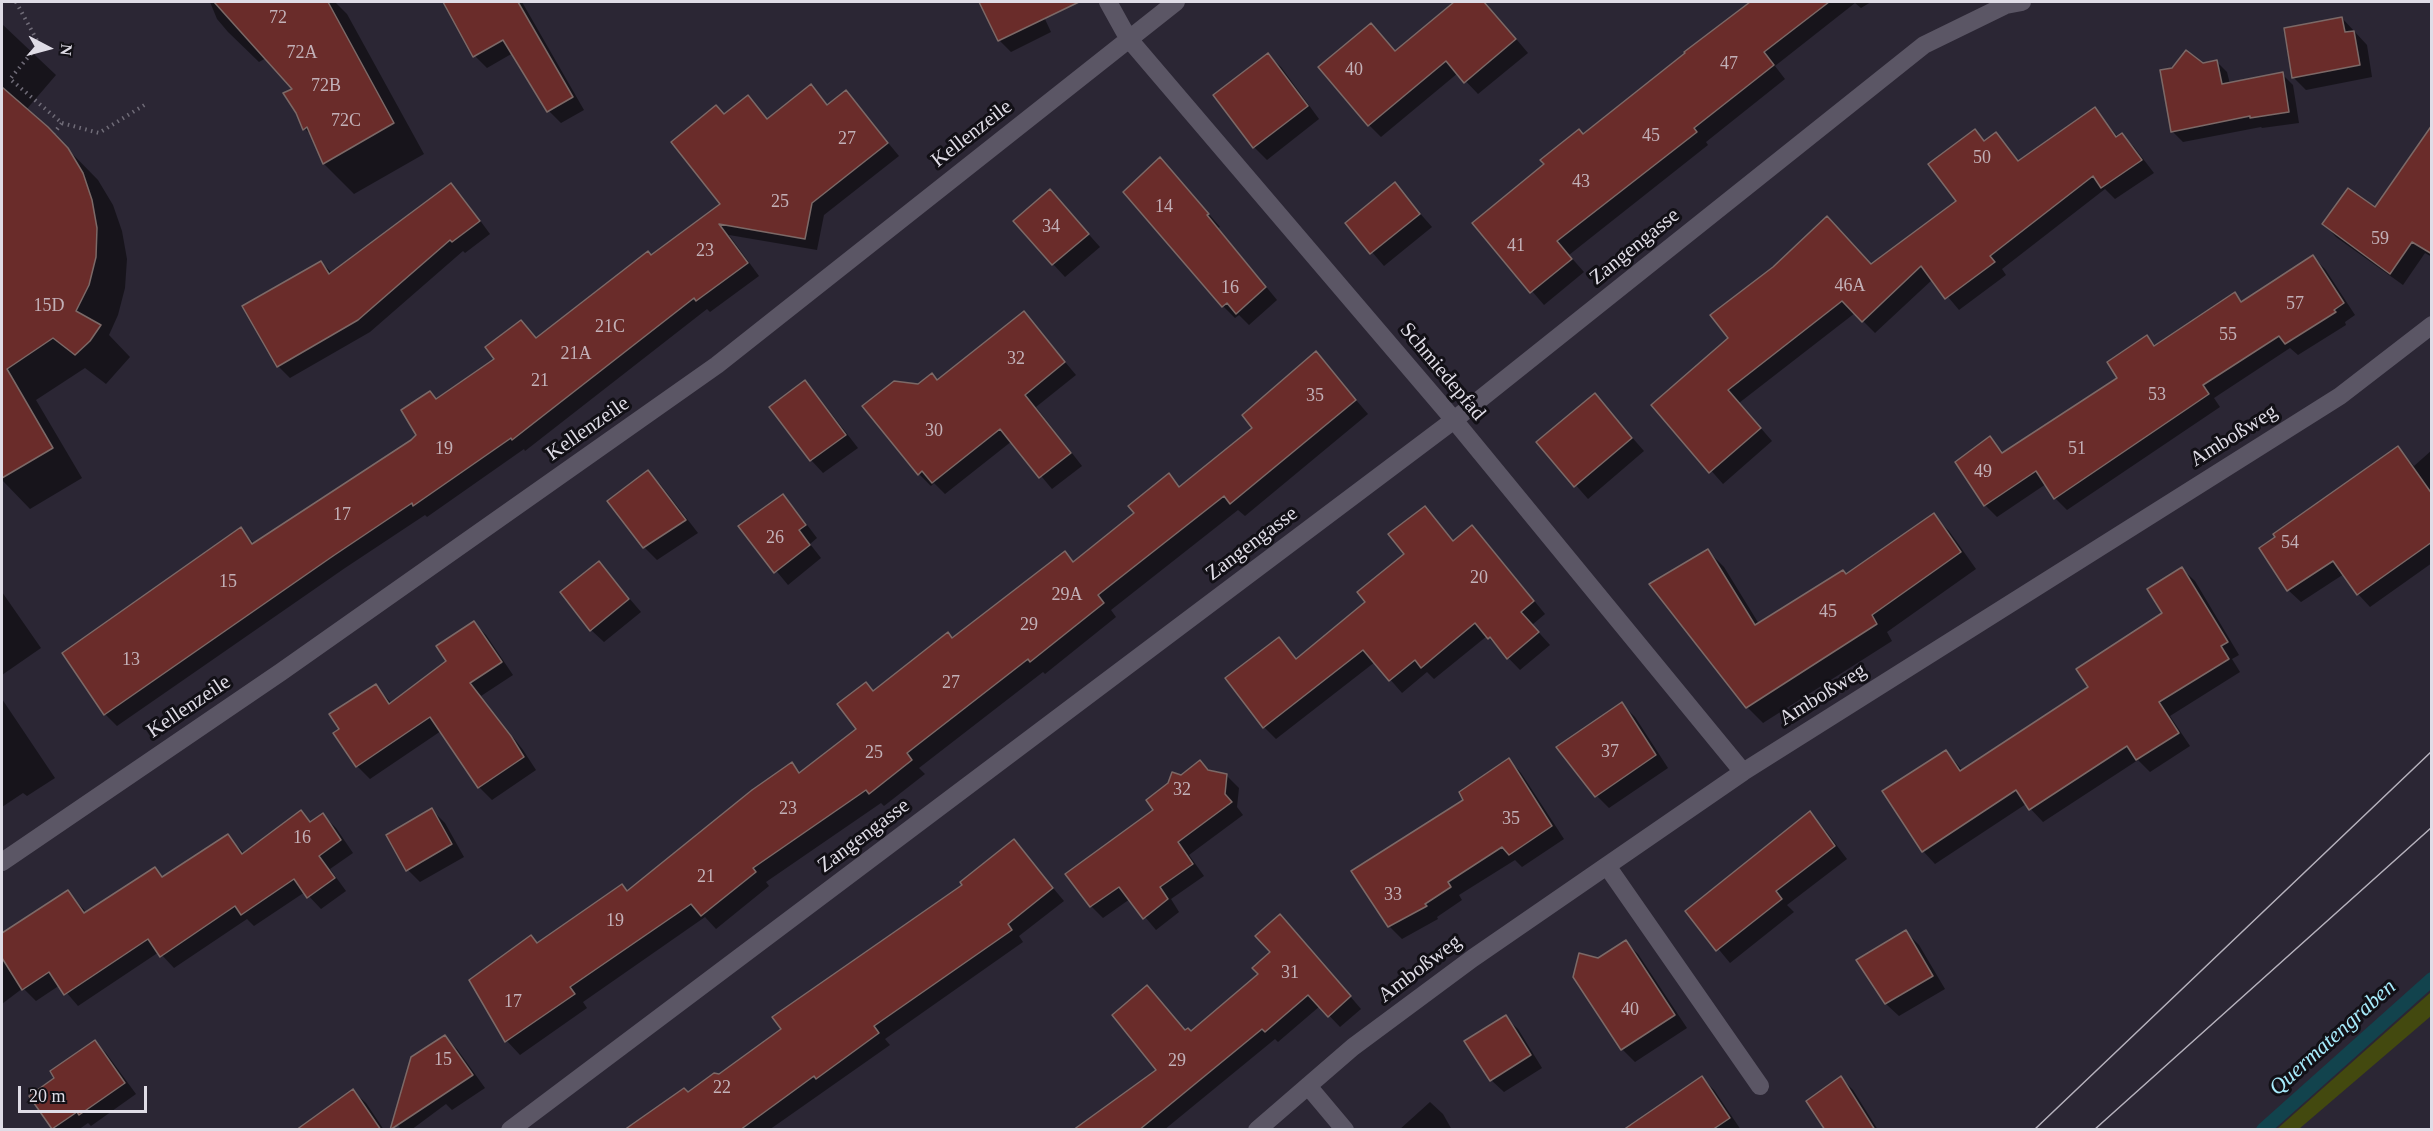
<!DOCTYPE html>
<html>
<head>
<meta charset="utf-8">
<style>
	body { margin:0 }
	#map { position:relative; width:2433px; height:1131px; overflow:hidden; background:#2b2634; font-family:"Times New Roman",serif }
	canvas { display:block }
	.frame { position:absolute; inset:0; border:3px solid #dfdce6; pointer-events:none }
	.north { position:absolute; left:18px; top:18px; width:60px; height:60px; -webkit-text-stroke:4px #121016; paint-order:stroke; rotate:96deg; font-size:16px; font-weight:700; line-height:24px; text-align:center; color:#dfdce6 }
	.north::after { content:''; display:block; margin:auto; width:21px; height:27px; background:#dfdce6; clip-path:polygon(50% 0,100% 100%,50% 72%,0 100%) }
	.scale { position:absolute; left:18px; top:1086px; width:129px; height:27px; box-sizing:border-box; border:3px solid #dfdce6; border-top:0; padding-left:8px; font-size:18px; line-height:21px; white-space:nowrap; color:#dfdce6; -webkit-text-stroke:4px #121016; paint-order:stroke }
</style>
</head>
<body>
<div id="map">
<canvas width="2433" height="1131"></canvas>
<div class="frame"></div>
<div class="north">N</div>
<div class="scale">20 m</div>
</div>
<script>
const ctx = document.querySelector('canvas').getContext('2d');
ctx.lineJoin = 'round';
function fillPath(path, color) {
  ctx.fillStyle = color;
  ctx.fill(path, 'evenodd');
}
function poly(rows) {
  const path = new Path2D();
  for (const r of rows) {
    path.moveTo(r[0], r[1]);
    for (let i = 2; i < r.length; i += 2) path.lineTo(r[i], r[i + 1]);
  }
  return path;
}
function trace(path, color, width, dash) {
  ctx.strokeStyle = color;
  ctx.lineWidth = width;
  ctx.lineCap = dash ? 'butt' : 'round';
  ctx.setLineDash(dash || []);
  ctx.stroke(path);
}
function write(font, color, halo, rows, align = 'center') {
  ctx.font = font + ' "Times New Roman",serif';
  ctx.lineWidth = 6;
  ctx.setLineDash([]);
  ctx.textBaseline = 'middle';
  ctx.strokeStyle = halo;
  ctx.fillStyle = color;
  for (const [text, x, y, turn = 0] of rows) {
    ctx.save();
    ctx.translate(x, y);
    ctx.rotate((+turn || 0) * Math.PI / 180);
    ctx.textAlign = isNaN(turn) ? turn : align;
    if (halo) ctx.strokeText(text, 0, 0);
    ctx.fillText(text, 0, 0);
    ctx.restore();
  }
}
fillPath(poly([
	[2431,992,2431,1016,2299,1129,2277,1129]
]), '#43490f');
fillPath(poly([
	[210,2,335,2,347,14,424,154,354,194,324,164,313,137,305,129,294,89,266,58,259,62,228,32,217,19],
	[452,2,522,2,584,110,561,123,549,111,513,53,487,68,475,56,446,5],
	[981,2,1037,2,1051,32,1011,52,1000,41],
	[1456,2,1485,2,1528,53,1478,94,1458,73,1381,137,1369,125,1371,25,1396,52],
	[1752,2,1871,2,1861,8,1855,3,1775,66,1785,79,1706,142,1708,145,1569,255,1584,272,1544,305,1474,224,1687,54,1686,52],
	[2342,18,2367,45,2372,77,2306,90,2293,77],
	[2,24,56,75,26,110,47,128,98,180,113,205,122,231,127,259,125,288,118,315,109,335,130,357,106,384,85,368,36,400,82,478,30,509,2,480],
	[1268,55,1281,67,1319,119,1267,160,1254,147],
	[2216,61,2227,72,2230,84,2282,74,2293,85,2299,123,2262,128,2261,127,2183,142,2172,131,2202,64],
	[811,86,829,106,846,92,899,156,824,215,817,250,729,235,759,276,710,312,707,309,525,451,524,449,427,517,425,515,345,568,117,726,105,714,240,529,255,544,418,435,430,393,437,400,497,360,521,322,537,339,722,205,725,115,748,97,768,120],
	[2095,109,2118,137,2122,135,2134,147,2154,173,2115,199,2105,189,2002,269,2006,275,1959,310,1933,279,1875,333,1855,313,1739,403,1772,441,1723,484,1653,405,1872,265,1958,201,1974,131,1985,142,1996,134,2020,162],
	[2432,129,2432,257,2425,253,2403,285,2336,237,2324,224,2375,209],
	[1172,171,1220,227,1218,228,1277,300,1249,325,1239,315,1235,318,1223,306],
	[451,185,462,196,490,234,465,253,463,251,370,332,290,378,278,366,321,262,332,273],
	[1395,185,1432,227,1384,266,1347,223],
	[1050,191,1100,247,1065,277,1053,264],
	[2313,257,2325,269,2355,315,2345,322,2346,325,2298,355,2290,348,2214,398,2220,407,2067,510,2055,498,2046,484,1997,517,1985,505,1957,462,1990,438,2004,453,2119,378,2147,337,2156,346,2235,294,2243,302],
	[1024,313,1076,375,1036,407,1082,466,1052,489,1012,441,945,494,934,483,931,486,919,474,918,385,938,381],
	[1316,353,1368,414,1245,516,1238,510,1111,610,1116,617,1045,674,1043,672,919,768,925,774,884,806,881,803,766,882,769,886,716,929,705,917,583,1002,587,1008,520,1055,507,1041,471,980,531,937,539,944,628,892,792,764,801,773,858,729,866,684,874,692,953,639,1065,553,1075,563,1136,513,1168,475,1181,488,1254,428],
	[804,382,817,395,858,448,823,473,811,460],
	[1595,395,1644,451,1588,499,1538,442],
	[2398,447,2414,466,2432,450,2432,563,2370,607,2358,594,2344,574,2301,602,2288,590,2277,538],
	[648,472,660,484,698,533,657,560,644,547,609,501],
	[783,496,795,509,817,538,810,544,821,558,788,585,740,527],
	[1424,508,1454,541,1472,527,1484,539,1545,614,1532,625,1550,645,1520,670,1487,636,1434,679,1427,672,1402,693,1375,662,1276,739,1264,727,1278,639,1297,660,1367,602,1406,554],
	[1933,515,1949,531,1976,569,1887,632,1892,641,1763,723,1747,707,1652,584,1708,551,1724,567,1759,624,1847,576],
	[599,563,641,612,604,642,591,630],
	[2182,569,2195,581,2239,655,2232,659,2240,672,2170,716,2190,746,2150,772,2138,760,2043,822,2026,804,1935,864,1923,851,1946,751,1963,771,2090,687,2164,613],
	[2,592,41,648,2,675],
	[474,623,486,635,513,675,481,696,523,750,536,770,492,800,479,787,441,731,370,779,357,766,341,729,376,686,392,704,448,661],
	[2,699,55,778,27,796,23,793,2,807],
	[1622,704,1635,717,1668,768,1609,808,1597,796],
	[1509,760,1521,773,1564,839,1522,867,1515,860,1459,895,1462,900,1437,917,1438,919,1402,939,1389,926,1353,872,1465,801],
	[1200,762,1211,772,1227,776,1239,788,1237,807,1243,815,1189,855,1204,876,1171,899,1179,912,1156,930,1130,899,1103,918,1091,906,1067,874,1155,810,1181,776],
	[432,810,445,823,464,857,420,882,408,870],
	[301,812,312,823,323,815,336,828,353,853,330,869,346,891,321,909,305,892,254,926,247,919,174,968,159,952,78,1006,60,985,36,1001,23,988,2,1004,2,944,68,892,87,913,155,869,164,878,228,836,245,854],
	[1809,813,1822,826,1847,859,1787,905,1794,912,1730,963,1687,911],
	[1014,841,1064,901,1019,936,1023,942,885,1039,890,1045,769,1130,628,1130,720,1076,783,1030,965,885],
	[1291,927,1361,1009,1340,1027,1320,1006,1278,1042,1275,1039,1164,1130,1076,1130,1159,1070,1158,998,1186,1031,1191,1033,1260,974,1272,952],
	[1906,932,1919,945,1945,989,1899,1016,1886,1004,1858,960],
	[1625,941,1638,954,1687,1028,1635,1062,1622,1049,1575,977],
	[1505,1017,1518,1029,1542,1068,1504,1092,1491,1080],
	[445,1037,457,1049,485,1088,452,1110,446,1104,411,1130,402,1130,394,1122],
	[95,1042,106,1053,136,1094,91,1126,88,1123,78,1130,55,1130,53,1128,57,1078],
	[1702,1078,1714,1090,1741,1130,1645,1130],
	[1841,1078,1853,1090,1878,1130,1827,1130],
	[353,1091,366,1103,384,1130,314,1130],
	[1430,1102,1443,1114,1452,1130,1399,1130]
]), '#0007');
trace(poly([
	[2263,1130,2432,979]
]), '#12434d', 14);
const building = poly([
	[214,2,328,2,394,123,323,164,307,127,303,130,296,113,283,93,292,89,214,2],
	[443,2,518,2,573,97,547,112,503,40,473,57,443,2],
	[979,2,1079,2,998,41,979,2],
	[1454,2,1484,2,1516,39,1464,83,1446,61,1368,126,1318,67,1371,23,1395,51,1454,2],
	[1750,2,1829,2,1764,52,1774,65,1694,128,1697,132,1557,241,1572,259,1530,293,1472,223,1544,164,1540,160,1579,129,1583,134,1685,53,1684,52,1750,2],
	[2342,17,2345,32,2354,31,2360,65,2292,78,2284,28,2342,17],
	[2186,50,2203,63,2217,60,2222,84,2283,72,2289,112,2250,118,2250,116,2171,132,2160,70,2172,68,2186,50],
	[1268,53,1308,106,1253,148,1213,95,1268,53],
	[811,84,827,105,846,90,888,143,812,203,805,239,719,224,748,263,696,301,694,298,512,440,511,438,413,506,412,503,333,556,104,715,62,653,241,527,252,544,411,440,416,435,401,410,430,391,436,399,494,359,485,347,521,320,536,338,648,251,651,255,720,204,671,142,716,105,724,114,748,95,767,119,811,84],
	[2,87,48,127,68,148,83,173,92,200,97,228,96,257,89,285,76,311,101,325,90,341,75,355,53,338,7,369,53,448,2,478,2,87],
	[2095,107,2116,137,2122,133,2142,160,2101,188,2093,176,1990,256,1995,262,1945,299,1921,266,1862,322,1842,301,1728,390,1761,428,1709,473,1651,405,1728,338,1710,315,1773,267,1827,216,1871,264,1956,201,1928,164,1975,129,1984,141,1996,132,2018,161,2095,107],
	[2432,125,2432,254,2412,242,2390,274,2322,224,2348,188,2375,207,2432,125],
	[1160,157,1209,214,1207,215,1266,287,1236,314,1227,303,1222,307,1123,192,1160,157],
	[1395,182,1420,214,1370,254,1345,223,1395,182],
	[451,183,480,221,452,242,450,240,358,320,277,367,242,306,321,261,329,274,451,183],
	[1050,189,1089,234,1052,265,1013,221,1050,189],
	[2313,255,2344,303,2334,310,2336,312,2285,344,2279,336,2203,385,2209,394,2054,499,2036,471,1984,506,1955,462,1990,436,2002,453,2117,378,2107,362,2147,335,2154,346,2235,292,2241,302,2313,255],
	[1024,311,1065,362,1025,395,1071,453,1039,478,1000,429,932,483,922,471,918,475,862,406,894,381,918,384,932,373,937,380,1024,311],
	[1316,351,1356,400,1230,504,1224,496,1098,595,1104,603,1030,662,1028,659,907,753,912,760,869,794,866,790,753,868,756,872,701,916,691,904,570,987,575,994,505,1042,469,980,531,935,537,943,622,884,627,891,752,790,792,762,799,773,856,729,837,704,866,682,873,691,948,632,952,638,1065,551,1073,562,1134,513,1128,506,1169,473,1179,487,1252,428,1242,415,1316,351],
	[805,380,846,435,810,461,769,407,805,380],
	[1595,393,1632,438,1574,487,1536,442,1595,393],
	[2398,446,2432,494,2432,542,2357,595,2333,561,2287,591,2259,548,2275,537,2273,534,2398,446],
	[648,470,686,520,643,548,607,501,648,470],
	[783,494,806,525,799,530,810,545,774,573,738,526,783,494],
	[1425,506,1453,541,1472,525,1534,601,1521,612,1539,632,1507,659,1490,637,1488,639,1475,623,1421,668,1415,660,1389,681,1363,650,1263,728,1225,678,1279,637,1296,659,1365,602,1357,592,1404,554,1388,534,1425,506],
	[1934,513,1961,552,1872,615,1877,624,1746,708,1649,584,1708,549,1755,625,1843,570,1846,574,1934,513],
	[599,561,629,599,590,631,560,592,599,561],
	[2182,567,2228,642,2221,646,2229,659,2159,702,2179,733,2136,760,2127,746,2029,810,2016,790,1922,852,1882,791,1946,750,1960,771,2088,687,2076,669,2162,613,2147,589,2182,567],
	[474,621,502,662,470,683,511,736,524,757,478,788,430,717,356,767,333,733,339,729,329,714,376,684,389,704,446,661,436,646,474,621],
	[1622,702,1656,755,1595,797,1556,747,1622,702],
	[1509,758,1552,826,1509,855,1502,847,1448,882,1451,887,1425,904,1427,906,1388,927,1351,871,1463,800,1459,792,1509,758],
	[1200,760,1208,770,1227,774,1225,794,1232,802,1178,842,1193,864,1160,887,1168,899,1143,919,1119,887,1090,907,1065,874,1153,810,1146,800,1168,783,1172,772,1181,775,1200,760],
	[432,808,452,844,406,871,386,835,432,808],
	[301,810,310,822,323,813,341,840,319,856,335,878,307,898,294,879,241,915,235,906,160,957,148,939,64,995,49,972,22,990,2,958,2,933,68,890,84,913,155,867,162,877,228,834,242,854,301,810],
	[1810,811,1835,846,1776,891,1782,899,1716,951,1685,911,1810,811],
	[1014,839,1053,888,1008,924,1012,930,874,1026,879,1033,816,1079,814,1076,740,1130,624,1130,684,1088,688,1092,714,1073,719,1074,781,1029,772,1017,962,885,960,882,1014,839],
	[1280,914,1351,996,1328,1017,1308,995,1265,1032,1262,1029,1139,1130,1073,1130,1156,1070,1112,1015,1147,985,1185,1030,1188,1028,1191,1031,1258,974,1252,968,1270,952,1255,936,1280,914],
	[1906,930,1933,976,1885,1004,1856,960,1906,930],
	[1626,940,1675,1015,1621,1050,1573,977,1579,953,1598,958,1626,940],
	[1506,1015,1531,1055,1490,1081,1464,1041,1506,1015],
	[445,1035,473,1075,390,1130,411,1057,445,1035],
	[95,1040,125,1083,79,1115,77,1112,52,1129,29,1096,54,1078,50,1071,95,1040],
	[1702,1076,1730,1118,1712,1130,1623,1130,1702,1076],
	[1841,1076,1875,1130,1825,1130,1806,1101,1841,1076],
	[353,1089,381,1130,296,1130,353,1089]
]);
fillPath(building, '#6a2c2a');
trace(building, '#7c6967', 1.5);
trace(poly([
	[16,2,39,44,10,79,62,123,54,133],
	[62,123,99,133,146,104]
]), '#706c78', 4, [1.5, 4.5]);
trace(poly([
	[1108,2,1128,38,1454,420,1743,772],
	[2,862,281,672,717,365,1176,2],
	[1607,866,1760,1086],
	[1308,1086,1345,1130],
	[510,1130,1454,420,1924,45,2006,5,2022,2],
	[1257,1130,1353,1047,1473,958,1743,772,2340,396,2432,325]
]), '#5b5665', 18);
trace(poly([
	[2034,1130,2432,751],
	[2094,1130,2432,827]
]), '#b6b2bd', 1.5);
write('18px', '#c2b0b7', null, [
	["72",278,18],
	["72A",302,53],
	["47",1729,64],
	["40",1354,70],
	["72B",326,86],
	["72C",346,121],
	["45",1651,136],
	["27",847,139],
	["50",1982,158],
	["43",1581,182],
	["25",780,202],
	["14",1164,207],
	["34",1051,227],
	["59",2380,239],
	["41",1516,246],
	["23",705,251],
	["46A",1850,286],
	["16",1230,288],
	["57",2295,304],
	["15D",49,306],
	["21C",610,327],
	["55",2228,335],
	["21A",576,354],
	["32",1016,359],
	["21",540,381],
	["53",2157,395],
	["35",1315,396],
	["30",934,431],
	["19",444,449],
	["51",2077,449],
	["49",1983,472],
	["17",342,515],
	["26",775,538],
	["54",2290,543],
	["20",1479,578],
	["15",228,582],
	["29A",1067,595],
	["45",1828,612],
	["29",1029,625],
	["13",131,660],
	["27",951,683],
	["37",1610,752],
	["25",874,753],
	["32",1182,790],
	["23",788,809],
	["35",1511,819],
	["16",302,838],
	["21",706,877],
	["33",1393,895],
	["19",615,921],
	["31",1290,973],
	["17",513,1002],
	["40",1630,1010],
	["15",443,1060],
	["29",1177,1061],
	["22",722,1088]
]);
write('21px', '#dfdce6', '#121016', [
	["Kellenzeile",972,134,-38],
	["Zangengasse",1635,247,-39],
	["Schmiedepfad",1442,372,50],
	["Kellenzeile",588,429,-35],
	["Amboßweg",2234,436,-32],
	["Zangengasse",1252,544,-37],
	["Amboßweg",1823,695,-32],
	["Kellenzeile",189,707,-34],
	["Zangengasse",864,836,-37],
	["Amboßweg",1420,969,-37]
]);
write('italic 22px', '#a7ebfc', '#121016', [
	["Quermatengraben",2333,1038,-42]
]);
</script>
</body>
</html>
